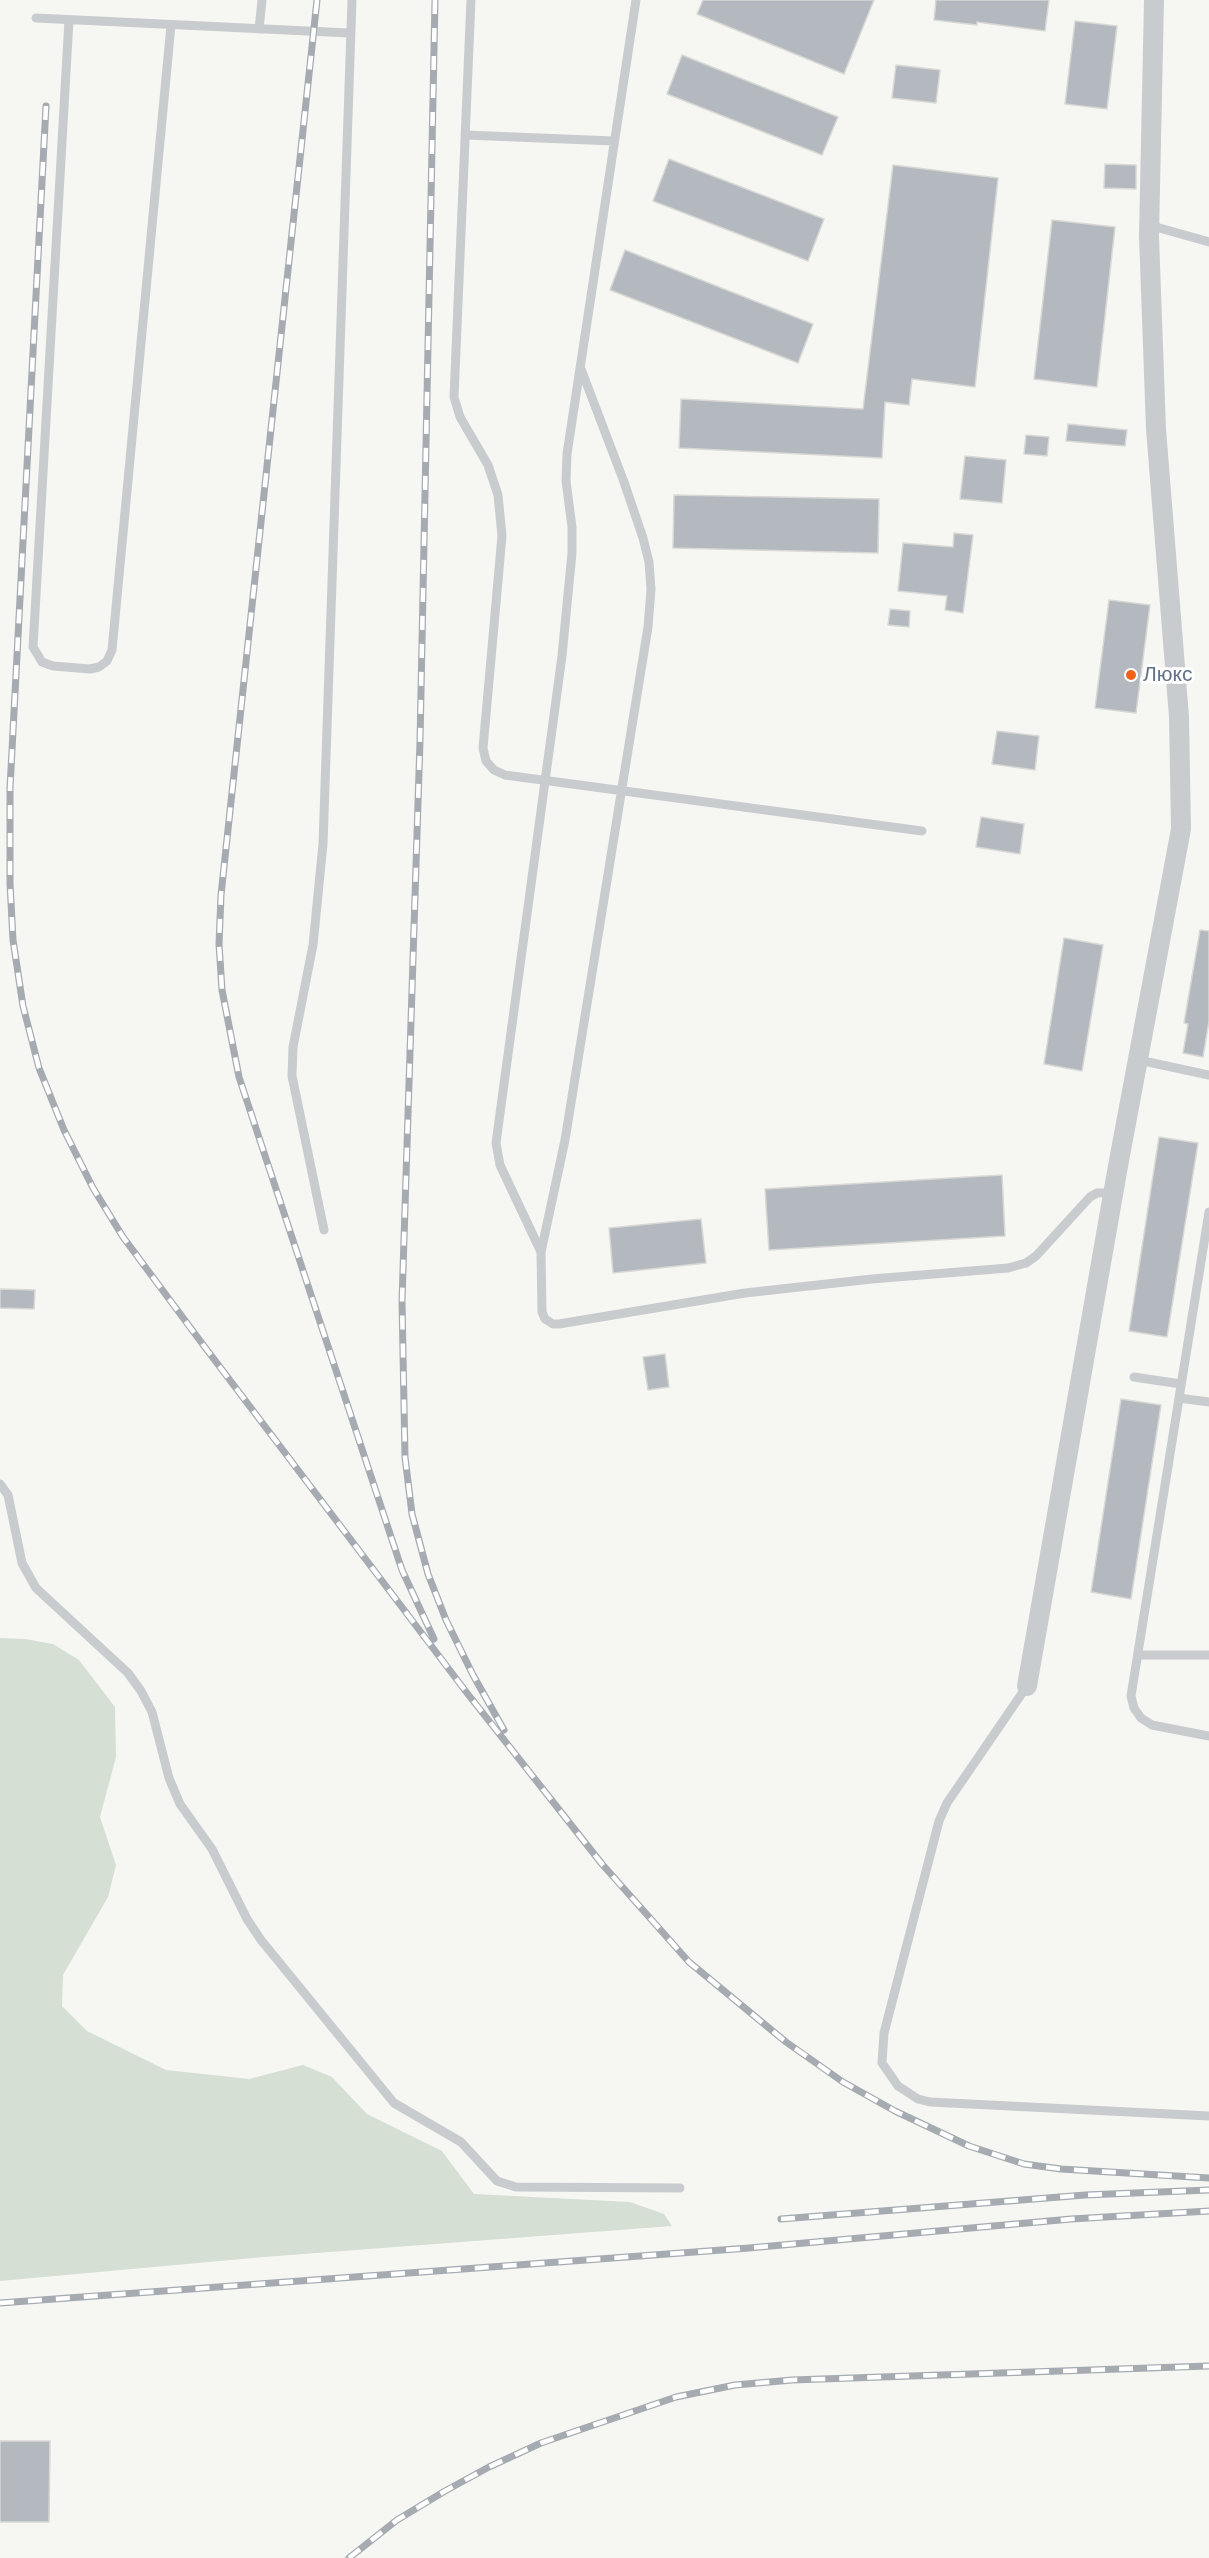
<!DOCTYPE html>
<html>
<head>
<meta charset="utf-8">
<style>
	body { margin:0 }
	canvas { display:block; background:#f6f7f3 }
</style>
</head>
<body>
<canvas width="1209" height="2558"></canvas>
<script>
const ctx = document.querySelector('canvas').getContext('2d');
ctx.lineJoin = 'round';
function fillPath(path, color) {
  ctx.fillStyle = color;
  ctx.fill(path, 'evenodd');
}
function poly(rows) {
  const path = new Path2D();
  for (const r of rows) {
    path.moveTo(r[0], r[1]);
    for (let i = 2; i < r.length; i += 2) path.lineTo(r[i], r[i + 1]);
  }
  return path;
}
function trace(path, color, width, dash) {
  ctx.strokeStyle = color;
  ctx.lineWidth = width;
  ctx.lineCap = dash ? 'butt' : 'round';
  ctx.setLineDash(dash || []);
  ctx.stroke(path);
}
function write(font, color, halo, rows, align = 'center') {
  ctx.font = font + ' Arial,sans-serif';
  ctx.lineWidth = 6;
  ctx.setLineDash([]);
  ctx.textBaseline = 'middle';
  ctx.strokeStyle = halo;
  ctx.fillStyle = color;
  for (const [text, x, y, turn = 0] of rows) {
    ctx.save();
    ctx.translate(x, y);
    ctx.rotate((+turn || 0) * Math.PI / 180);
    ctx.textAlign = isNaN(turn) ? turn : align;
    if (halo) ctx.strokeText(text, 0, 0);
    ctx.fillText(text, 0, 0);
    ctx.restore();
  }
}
fillPath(poly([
	[0,1638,25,1639,53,1644,79,1660,115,1707,116,1757,100,1817,116,1865,108,1897,63,1975,62,2006,87,2031,166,2070,249,2079,303,2065,332,2077,367,2114,442,2151,474,2194,630,2202,664,2214,672,2226,264,2257,0,2281]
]), '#d6dfd3');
const building = poly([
	[703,0,874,0,844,74,697,14,703,0],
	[936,0,1049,0,1045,31,977,22,977,25,934,20,936,0],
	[1075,21,1117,26,1107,109,1065,104,1075,21],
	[682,55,838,117,822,155,667,94,682,55],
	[896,65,940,70,936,103,892,98,896,65],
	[669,159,824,219,808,261,653,201,669,159],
	[1105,164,1136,165,1136,189,1104,188,1105,164],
	[893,165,998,178,975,387,912,379,909,405,885,402,882,458,679,448,681,399,863,409,893,165],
	[1052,220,1115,227,1097,387,1034,379,1052,220],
	[625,250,813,324,798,363,610,290,625,250],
	[1068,424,1127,430,1125,446,1066,441,1068,424],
	[1026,435,1049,437,1047,456,1024,454,1026,435],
	[965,456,1006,460,1002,503,960,499,965,456],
	[674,495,879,499,878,553,673,548,674,495],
	[954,533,973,535,963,613,945,610,947,596,898,591,903,543,953,547,954,533],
	[1109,600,1150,605,1136,713,1095,708,1109,600],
	[890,609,910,611,909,627,888,625,890,609],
	[997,731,1039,736,1035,770,992,764,997,731],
	[981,817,1024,824,1020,854,976,847,981,817],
	[1200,930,1209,931,1209,1021,1203,1057,1183,1053,1188,1024,1184,1023,1200,930],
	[1064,938,1103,945,1082,1071,1044,1064,1064,938],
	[1159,1137,1198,1143,1167,1337,1129,1331,1159,1137],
	[1002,1175,1005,1236,769,1250,765,1189,1002,1175],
	[701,1219,706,1263,613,1273,609,1228,701,1219],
	[0,1289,35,1290,34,1309,0,1308,0,1289],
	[665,1354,669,1387,648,1390,643,1357,665,1354],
	[1121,1399,1161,1405,1131,1599,1091,1592,1121,1399],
	[0,2441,50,2441,49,2522,0,2522,0,2441]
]);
fillPath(building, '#b3b9bf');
trace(building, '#d8d8d5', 1.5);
trace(poly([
	[471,0,454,397,460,417,488,465,498,495,502,536,483,748,486,761,494,770,505,775,922,831],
	[636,0,567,454,566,481,572,527,572,553,562,656,496,1143,500,1165,541,1252,542,1312,545,1319,553,1324,559,1324,745,1293,872,1279,1008,1268,1026,1263,1036,1256,1090,1197,1097,1193,1113,1193],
	[36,18,349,33],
	[69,20,33,647,42,662,53,666,90,669,99,667,107,661,112,650,171,25],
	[259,29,262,0],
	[465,135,614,141],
	[1149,225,1209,242],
	[1139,1060,1209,1075],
	[1209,1212,1131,1696,1134,1708,1141,1718,1152,1725,1209,1736],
	[324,1230,292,1076,293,1047,313,945,323,844,352,0],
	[541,1252,565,1140,648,627,651,589,649,562,643,538,624,482,581,369],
	[1134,1377,1181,1384],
	[1179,1398,1209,1402],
	[0,1484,8,1495,22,1563,36,1588,128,1673,141,1691,152,1712,169,1778,180,1804,212,1849,247,1919,261,1940,394,2103,461,2142,497,2181,516,2187,680,2188],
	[1138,1655,1209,1655],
	[1027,1686,947,1803,939,1821,884,2033,882,2063,898,2086,918,2099,930,2102,1209,2116]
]), '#c9cccf', 9);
trace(poly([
	[1027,1686,1118,1166,1181,829,1179,717,1156,429,1149,236,1154,0]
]), '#c9cccf', 20);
const rail = poly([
	[317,0,221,895,219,944,222,990,239,1077,402,1570,434,1639],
	[435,0,420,741,402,1301,405,1457,412,1514,428,1574,446,1620,473,1675,504,1730],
	[46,106,10,788,10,883,13,940,23,1006,39,1068,64,1130,93,1188,123,1237,204,1346,467,1693,602,1864,689,1962,786,2042,843,2082,895,2111,969,2146,1024,2164,1061,2169,1209,2178],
	[781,2219,1085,2195,1209,2190],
	[0,2303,749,2248,1071,2219,1209,2211],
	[349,2558,397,2520,445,2491,489,2467,541,2443,676,2397,735,2385,792,2380,1209,2366]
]);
trace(rail, '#a6abb2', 7);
trace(rail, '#fff', 4.5, [14]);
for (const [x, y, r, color] of [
	[1131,675,6,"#f16218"]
]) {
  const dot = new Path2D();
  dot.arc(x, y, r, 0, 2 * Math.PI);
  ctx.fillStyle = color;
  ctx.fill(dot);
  trace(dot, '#fff', 2);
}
write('21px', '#637386', '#fff', [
	["Люкс",1143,675]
], 'left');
</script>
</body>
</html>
